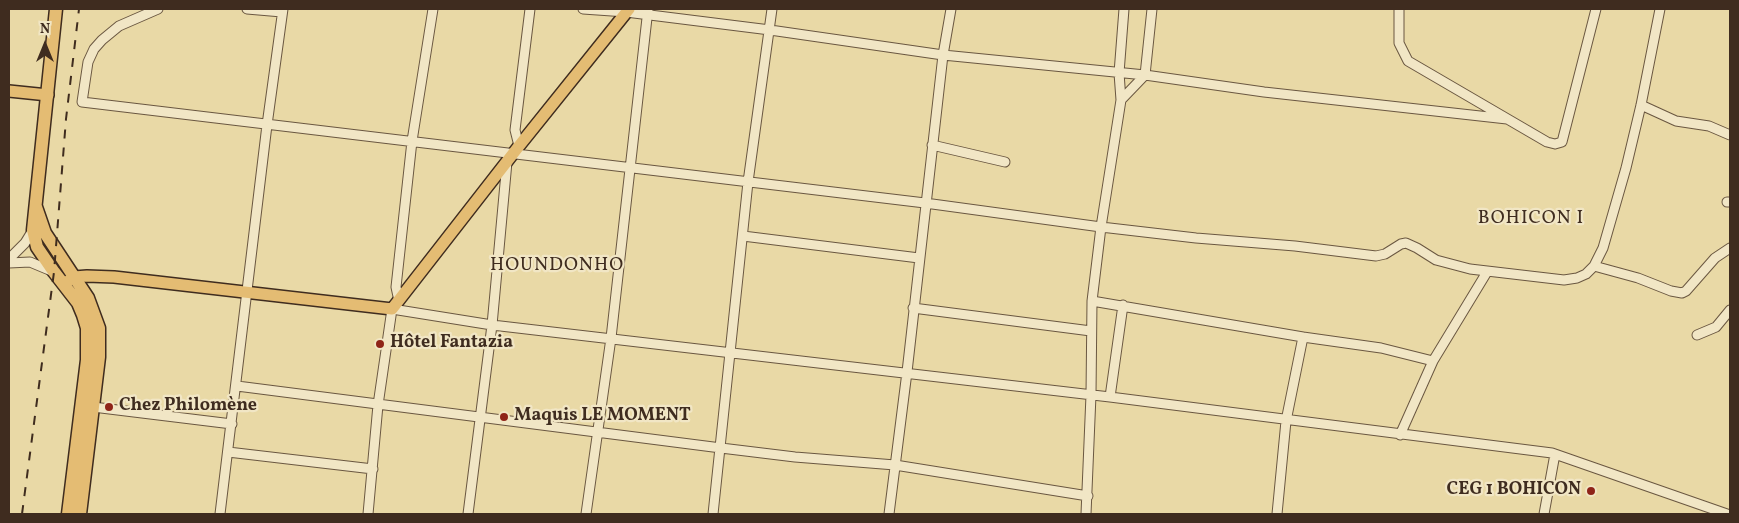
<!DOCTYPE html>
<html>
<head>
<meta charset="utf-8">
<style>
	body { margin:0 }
	#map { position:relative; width:1739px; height:523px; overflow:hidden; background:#e9d9a6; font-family:Vollkorn,serif }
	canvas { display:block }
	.frame { position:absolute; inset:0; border:10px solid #3f2c1f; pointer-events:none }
	.north { position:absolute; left:20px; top:20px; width:50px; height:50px; -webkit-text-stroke:4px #f1e6c5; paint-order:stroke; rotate:0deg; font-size:14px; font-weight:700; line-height:20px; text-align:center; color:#3f2c1f }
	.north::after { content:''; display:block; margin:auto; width:18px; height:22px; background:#3f2c1f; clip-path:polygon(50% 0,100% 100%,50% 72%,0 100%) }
</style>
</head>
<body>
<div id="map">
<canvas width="1739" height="523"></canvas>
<div class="frame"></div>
<div class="north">N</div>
</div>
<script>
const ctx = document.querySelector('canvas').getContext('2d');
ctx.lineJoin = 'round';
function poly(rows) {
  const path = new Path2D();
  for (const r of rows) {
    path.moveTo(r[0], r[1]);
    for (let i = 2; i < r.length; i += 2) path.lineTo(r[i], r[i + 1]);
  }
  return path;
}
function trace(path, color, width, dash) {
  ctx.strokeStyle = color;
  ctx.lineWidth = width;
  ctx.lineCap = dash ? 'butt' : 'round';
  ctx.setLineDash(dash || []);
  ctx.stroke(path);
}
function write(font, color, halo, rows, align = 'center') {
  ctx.font = font + ' Vollkorn,serif';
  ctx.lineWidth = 4.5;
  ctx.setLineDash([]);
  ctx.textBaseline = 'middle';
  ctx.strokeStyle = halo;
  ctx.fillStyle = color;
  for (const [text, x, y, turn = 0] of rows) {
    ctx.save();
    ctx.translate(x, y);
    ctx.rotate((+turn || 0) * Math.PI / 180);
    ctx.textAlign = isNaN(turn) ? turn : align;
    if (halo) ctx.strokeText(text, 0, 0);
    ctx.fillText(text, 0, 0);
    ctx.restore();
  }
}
const minor = poly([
	[158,9,119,26,102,40,94,49,88,62,82,102,925,203,1101,227,1196,238,1295,246,1376,256,1385,254,1401,244,1406,243,1417,248,1436,260,1470,269,1564,280,1577,278,1586,274,1594,266,1603,248,1626,168,1641,105,1660,9],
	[247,9,282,12],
	[583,9,626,12,770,30,943,55,1145,75,1264,92,1507,119],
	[1399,9,1399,43,1408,61,1547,142,1555,144,1562,142,1596,9],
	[1121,100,1145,75,1152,9],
	[1641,105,1676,121,1709,126,1730,135],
	[932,145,1005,162],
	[519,146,515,130,530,9],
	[1727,202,1730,202],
	[743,236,919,258],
	[9,259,25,243,33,230],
	[9,263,30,262,54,272],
	[1594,266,1638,278,1671,291,1682,293,1686,291,1715,258,1730,248],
	[399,301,396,287,412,141,433,9],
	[1092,301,1303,337,1381,348,1433,361],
	[913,308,1091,331],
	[1697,335,1716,327,1730,310],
	[237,386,721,448,795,457,895,465,1088,496],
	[1110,397,1123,305],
	[93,407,232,424],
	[1400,435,1433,361,1487,272],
	[228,452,373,469],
	[220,514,267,125,283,9],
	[368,514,378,405,392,309,492,325,1110,397,1552,453,1727,514],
	[468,514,492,325,507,162],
	[586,514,611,338,648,9],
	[713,514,748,182,772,9],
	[889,514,907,372,943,55,951,9],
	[1086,514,1091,395,1092,301,1101,227,1121,100,1119,73,1124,9],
	[1277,514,1286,421,1303,337],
	[1544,514,1555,454]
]);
const major = poly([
	[9,91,48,95],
	[68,281,74,277,87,276,114,277,392,309,519,146,629,9]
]);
const highway = poly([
	[56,9,33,230,37,247,54,272,78,303,83,315,87,328,87,360,68,514],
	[36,207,45,233,88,298,99,328,99,357,80,514]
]);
trace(minor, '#6a5741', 11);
trace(major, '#3f2c1f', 14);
trace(highway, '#3f2c1f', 15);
trace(minor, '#f1e6c5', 9);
trace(major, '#e4bc73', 11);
trace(highway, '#e4bc73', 12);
trace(poly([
	[22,514,54,272,66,119,79,9]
]), '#3f2c1f', 2, [9, 9]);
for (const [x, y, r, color] of [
	[380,344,5,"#8f2418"],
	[109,407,5,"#8f2418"],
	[504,417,5,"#8f2418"],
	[1591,491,5,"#8f2418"]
]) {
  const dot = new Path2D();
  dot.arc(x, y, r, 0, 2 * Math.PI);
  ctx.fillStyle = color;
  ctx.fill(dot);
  trace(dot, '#f1e6c5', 2);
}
write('bold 18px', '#3f2c1f', '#f1e6c5', [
	["Hôtel Fantazia",390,344],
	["Chez Philomène",119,407],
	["Maquis LE MOMENT",514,417],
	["CEG 1 BOHICON",1581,491,"right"]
], 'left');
ctx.letterSpacing = '1px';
write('19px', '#3f2c1f', '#f1e6c5', [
	["BOHICON I",1531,220],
	["HOUNDONHO",557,267]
]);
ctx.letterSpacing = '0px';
</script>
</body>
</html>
